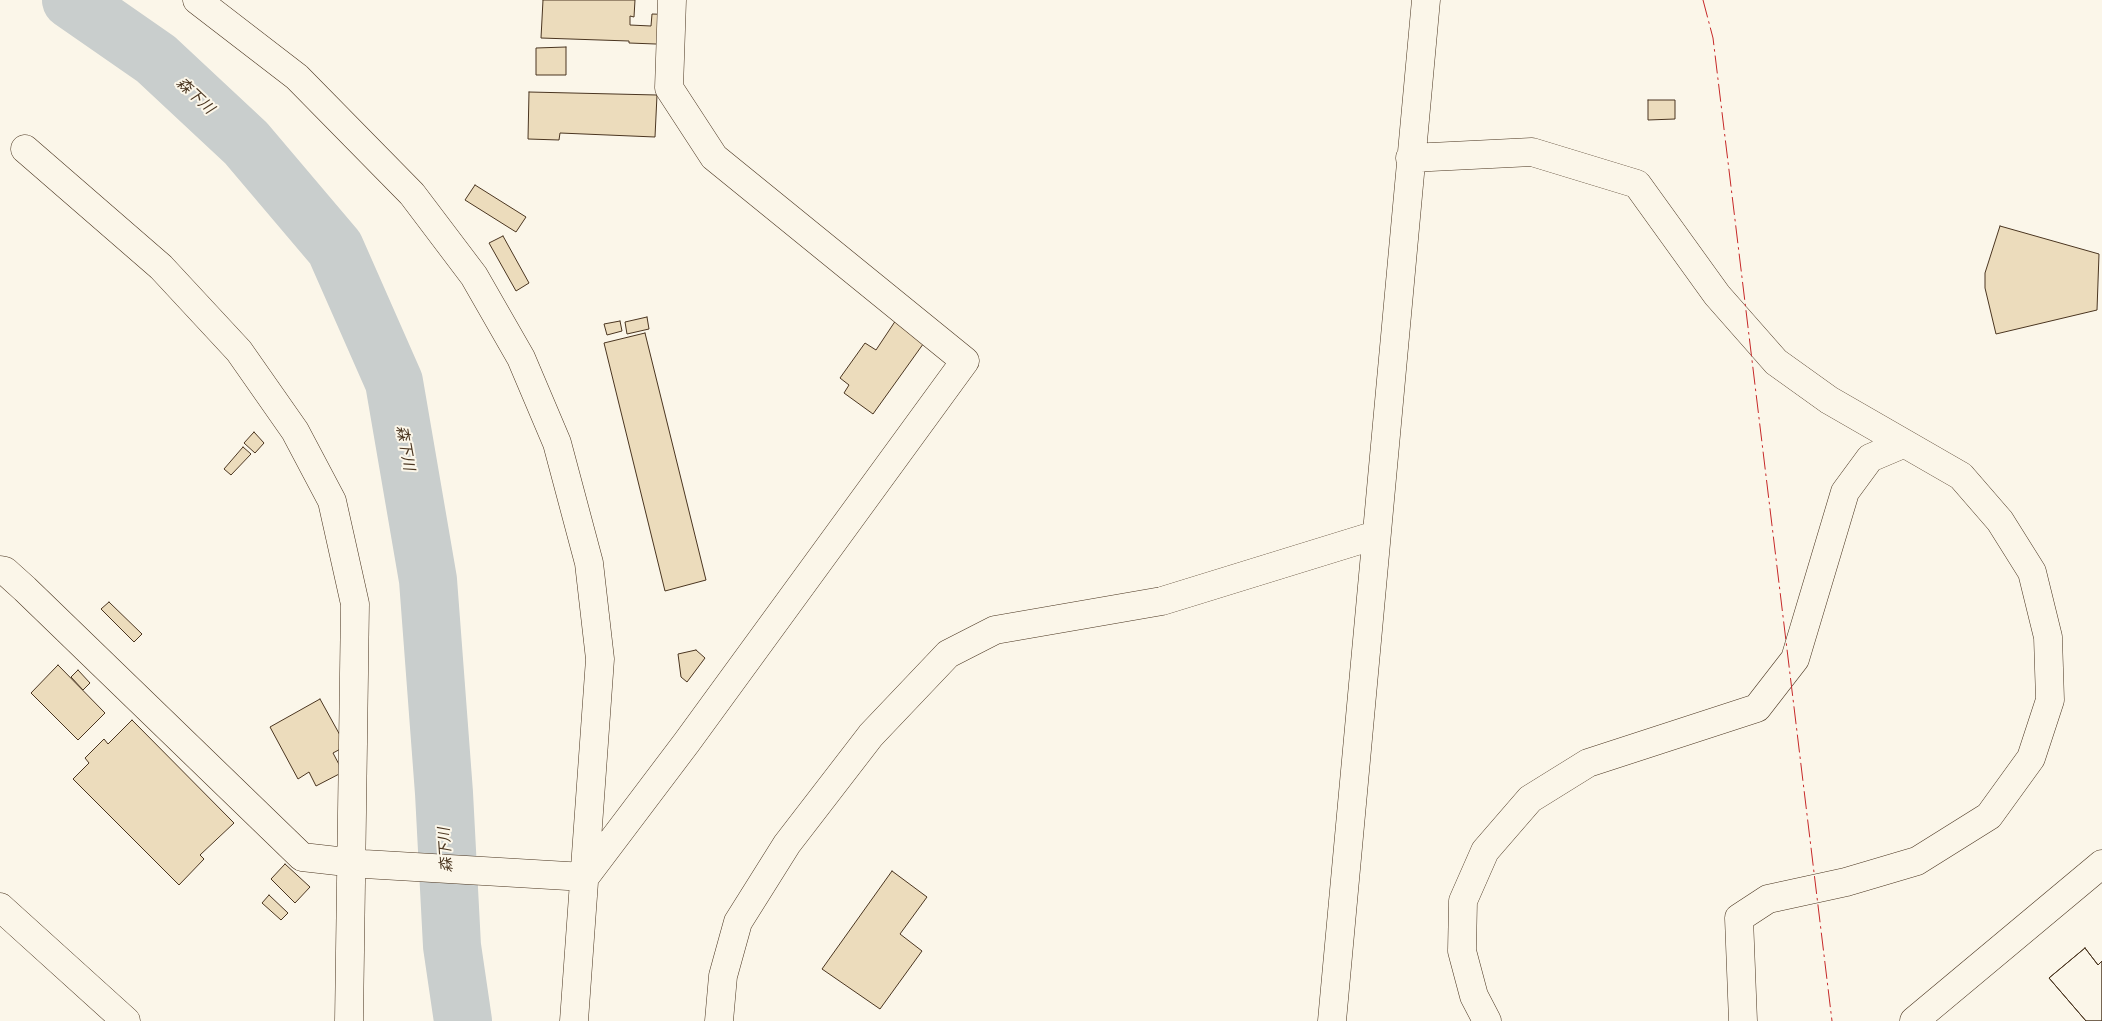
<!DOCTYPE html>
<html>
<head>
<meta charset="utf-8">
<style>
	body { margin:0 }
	canvas { display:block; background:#fbf6e9 }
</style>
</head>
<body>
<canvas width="2102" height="1021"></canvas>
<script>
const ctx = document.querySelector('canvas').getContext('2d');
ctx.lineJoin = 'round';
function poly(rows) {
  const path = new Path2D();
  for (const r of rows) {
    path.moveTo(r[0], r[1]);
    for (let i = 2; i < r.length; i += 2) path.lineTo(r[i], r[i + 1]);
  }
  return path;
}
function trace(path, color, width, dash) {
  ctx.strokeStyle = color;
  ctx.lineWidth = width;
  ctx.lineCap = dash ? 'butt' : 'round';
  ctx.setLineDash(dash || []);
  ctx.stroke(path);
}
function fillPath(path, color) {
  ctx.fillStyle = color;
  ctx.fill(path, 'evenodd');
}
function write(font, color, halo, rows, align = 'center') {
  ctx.font = font + ' "PT Sans Narrow","Noto Sans JP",sans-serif';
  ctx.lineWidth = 4;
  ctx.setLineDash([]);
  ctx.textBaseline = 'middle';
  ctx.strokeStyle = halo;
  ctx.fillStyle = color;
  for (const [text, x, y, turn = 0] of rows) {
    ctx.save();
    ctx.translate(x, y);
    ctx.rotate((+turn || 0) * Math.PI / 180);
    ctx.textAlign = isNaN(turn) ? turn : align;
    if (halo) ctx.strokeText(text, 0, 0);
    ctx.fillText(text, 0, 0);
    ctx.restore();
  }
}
trace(poly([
	[71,0,156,59,246,143,335,248,394,382,428,580,444,793,452,946,463,1021]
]), '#c9cecd', 58);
const building = poly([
	[543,0,635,0,634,17,630,16,630,25,651,26,652,14,682,15,682,45,629,43,629,41,541,38,543,0],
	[566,47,566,75,536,75,536,48,566,47],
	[529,92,657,95,655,137,560,133,559,140,528,139,529,92],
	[1648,100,1675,100,1675,119,1648,120,1648,100],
	[475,185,526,217,516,232,465,200,475,185],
	[2000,226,2099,254,2097,310,1996,334,1985,288,1985,273,2000,226],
	[503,236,529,283,516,291,489,243,503,236],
	[647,317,649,329,627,334,625,322,647,317],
	[896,320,926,340,873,414,844,393,849,385,840,378,865,343,876,350,896,320],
	[620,321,622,331,607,335,604,324,620,321],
	[645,333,706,580,665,591,604,343,645,333],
	[254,432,264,443,255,453,244,443,254,432],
	[243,447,251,454,231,475,224,469,243,447],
	[109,602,142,634,134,642,101,609,109,602],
	[696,650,705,658,687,682,681,677,678,654,696,650],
	[58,665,105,713,78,740,31,693,58,665],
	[78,670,90,683,83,690,71,677,78,670],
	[320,699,346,746,333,753,343,772,316,786,309,772,298,779,270,727,320,699],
	[132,720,234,823,200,855,204,859,179,885,73,779,89,763,85,758,104,739,108,744,132,720],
	[285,864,310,887,295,903,271,879,285,864],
	[892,871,927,897,900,934,922,951,880,1009,822,969,892,871],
	[269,895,288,913,281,920,262,903,269,895],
	[2085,948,2098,965,2102,961,2102,1021,2086,1021,2049,978,2085,948],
	[2085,948,2098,965,2102,961,2102,1021,2086,1021,2049,978,2085,948]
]);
fillPath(building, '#ecdcbc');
trace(building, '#4a3520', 1);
const minor = poly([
	[197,0,297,77,412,194,474,276,521,358,557,443,589,563,600,659,574,1021],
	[25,149,161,267,239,351,295,431,332,501,355,604,349,1021],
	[1410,158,1532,152,1637,184,1717,295,1776,362,1829,400,1961,476,2000,521,2032,572,2048,637,2050,700,2031,758,1989,816,1917,861,1846,882,1768,899,1739,918,1743,1021],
	[0,570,5,571,25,589,302,857,364,864,585,877,687,742,965,361,714,157,669,88,672,0],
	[0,907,126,1021],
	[719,1021,723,976,738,922,787,844,871,735,948,654,995,630,1162,601,1376,535],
	[1332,1021,1426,0],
	[1487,1021,1474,996,1462,951,1463,901,1485,851,1530,799,1588,763,1757,708,1795,659,1845,492,1870,458,1903,444],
	[1914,1021,2102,864]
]);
trace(minor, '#4a3520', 29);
trace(minor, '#fbf6e9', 28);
trace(poly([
	[1703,0,1713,38,1832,1021]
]), '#c62828', 1, [18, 4, 2.5, 4]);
write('italic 15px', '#4a3520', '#fbf6e9', [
	["森下川",195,96,43],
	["森下川",405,448,80],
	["森下川",446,850,-94]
]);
</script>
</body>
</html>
